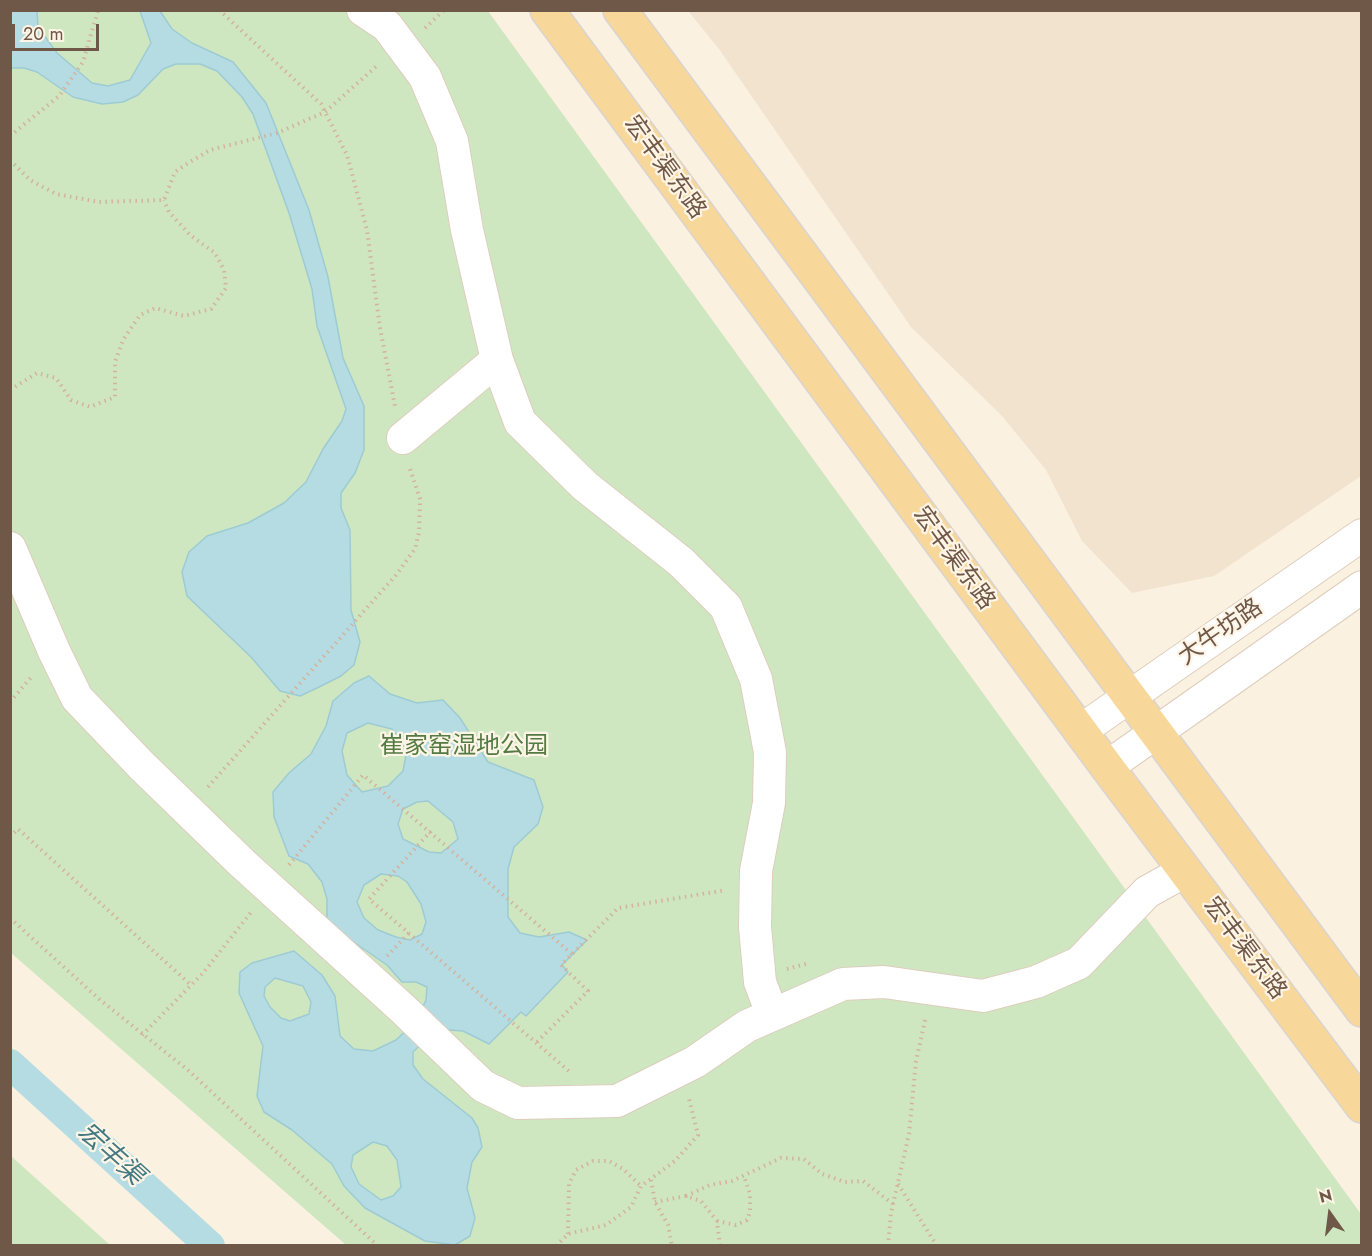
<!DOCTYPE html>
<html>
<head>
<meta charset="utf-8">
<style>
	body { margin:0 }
	#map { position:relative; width:1372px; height:1256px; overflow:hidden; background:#fbf1e0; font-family:Jost,sans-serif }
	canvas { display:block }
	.frame { position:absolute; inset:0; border:12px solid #705849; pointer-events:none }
	.north { position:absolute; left:1300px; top:1184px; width:60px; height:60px; -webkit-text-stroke:4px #fef5e6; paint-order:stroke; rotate:346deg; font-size:16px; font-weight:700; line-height:24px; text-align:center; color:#705849 }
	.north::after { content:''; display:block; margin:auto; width:21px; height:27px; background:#705849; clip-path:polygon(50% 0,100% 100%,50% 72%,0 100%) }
	.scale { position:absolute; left:12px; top:24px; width:87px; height:27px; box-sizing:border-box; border:3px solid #705849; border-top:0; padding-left:8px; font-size:18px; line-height:21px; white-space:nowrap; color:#705849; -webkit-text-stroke:4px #fef5e6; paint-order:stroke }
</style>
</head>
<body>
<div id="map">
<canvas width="1372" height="1256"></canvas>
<div class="frame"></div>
<div class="north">N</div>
<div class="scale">20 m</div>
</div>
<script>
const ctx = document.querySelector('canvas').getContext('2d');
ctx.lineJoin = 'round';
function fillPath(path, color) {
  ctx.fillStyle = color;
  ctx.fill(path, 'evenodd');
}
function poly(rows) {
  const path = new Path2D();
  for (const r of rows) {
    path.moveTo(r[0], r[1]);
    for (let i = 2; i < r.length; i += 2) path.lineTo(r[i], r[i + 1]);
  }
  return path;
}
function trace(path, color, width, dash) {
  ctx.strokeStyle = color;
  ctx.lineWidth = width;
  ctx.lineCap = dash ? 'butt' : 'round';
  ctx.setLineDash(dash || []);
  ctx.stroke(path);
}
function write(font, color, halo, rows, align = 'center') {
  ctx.font = font + ' Jost,"Noto Sans SC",sans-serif';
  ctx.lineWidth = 4.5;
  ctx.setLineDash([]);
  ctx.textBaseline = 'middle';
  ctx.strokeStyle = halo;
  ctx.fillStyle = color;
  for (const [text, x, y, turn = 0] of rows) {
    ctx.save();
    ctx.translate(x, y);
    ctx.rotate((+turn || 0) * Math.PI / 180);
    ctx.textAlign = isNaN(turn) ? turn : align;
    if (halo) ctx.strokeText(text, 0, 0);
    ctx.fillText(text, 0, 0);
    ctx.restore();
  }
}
fillPath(poly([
	[688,11,1361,11,1361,476,1214,576,1132,593,1082,541,1046,470,1002,416,911,327,719,49]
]), '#f2e3cf');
fillPath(poly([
	[10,11,488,11,1361,1214,1361,1245,346,1245,11,953],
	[11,1156,110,1245,11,1245]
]), '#cfe7c0');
const water = poly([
	[10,11,37,11,38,27,57,53,92,83,108,86,130,80,151,43,140,11,160,11,172,29,192,43,233,62,266,103,309,210,328,277,343,358,364,406,364,450,355,473,341,493,341,508,350,530,351,610,360,642,354,665,341,676,319,687,300,696,280,691,251,657,187,596,182,572,189,552,207,536,248,523,284,503,306,482,323,449,342,421,346,409,317,326,312,289,289,213,253,114,242,97,217,71,200,64,176,64,163,69,138,95,123,102,102,104,73,97,37,72,24,68,11,68,10,11],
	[369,676,390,694,417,703,443,700,460,718,488,762,534,780,543,807,538,824,514,847,508,869,508,917,520,933,539,937,569,932,587,940,562,965,568,972,526,1016,521,1012,489,1044,463,1031,437,1029,413,1052,413,1065,423,1079,472,1118,478,1128,482,1147,472,1162,467,1188,475,1218,470,1236,455,1245,425,1241,365,1208,344,1186,332,1164,292,1130,264,1112,257,1096,263,1046,239,993,240,972,252,963,294,951,322,975,335,996,340,1036,354,1049,373,1051,396,1040,416,1021,426,1000,427,987,416,982,402,982,387,965,336,930,327,920,327,899,322,882,308,864,289,856,274,817,273,792,289,773,311,754,326,726,333,701,354,683,369,676],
	[368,723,392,729,407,750,403,771,388,786,362,792,347,775,342,751,347,733,368,723],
	[428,801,453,822,458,839,441,853,429,852,403,839,398,824,403,809,417,802,428,801],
	[381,874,398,876,407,882,421,904,426,922,422,934,410,940,396,937,378,930,364,918,357,902,364,885,381,874],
	[275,978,303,986,311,1002,309,1014,290,1021,281,1018,270,1007,264,996,265,987,275,978],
	[373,1142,387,1146,397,1160,401,1187,393,1196,381,1200,359,1184,351,1167,353,1155,373,1142]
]);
fillPath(water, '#b6dce3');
trace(water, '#9dcbd4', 1.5);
trace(poly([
	[10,1064,210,1246]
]), '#b6dce3', 30);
const minor = poly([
	[363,10,387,26,425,77,452,141,467,230,497,360,520,422,585,486,681,562,726,607,743,648,756,679,770,752,769,803,756,871,755,927,760,982,772,1014],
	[403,438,497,360],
	[10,548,54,651,77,698,141,765,242,863,403,1009,483,1086,518,1103,617,1101,695,1062,747,1026,843,984,884,982,983,996,1036,982,1079,963,1147,892,1185,871],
	[1080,731,1362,535],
	[1107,767,1362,587]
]);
const major = poly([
	[547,10,1107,767,1362,1106],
	[620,10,1362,1010]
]);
trace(minor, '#decdbd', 34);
trace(major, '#dad4d0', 36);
trace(poly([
	[219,10,321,104,347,155,367,230,380,328,395,406],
	[425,28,444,10],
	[10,136,59,96,69,82,83,62,98,10],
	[10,160,30,180,56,194,99,202,164,200,175,172,185,165,210,150,277,133,325,112,379,64],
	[10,390,37,373,56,378,71,400,90,407,115,397,115,362,123,340,140,315,155,308,184,316,211,309,226,288,224,270,215,253,190,235,169,212,164,200],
	[10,702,33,675],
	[208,787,396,575,415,549,419,532,420,499,409,466],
	[431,831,369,899,570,1072],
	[10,837,18,829,191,985],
	[289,865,363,775,572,954],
	[10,918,99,999,189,1071,378,1246],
	[387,956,409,933],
	[787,969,809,963],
	[142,1035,203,973,252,911],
	[537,1042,588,991,561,965,618,908,726,890],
	[651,1180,655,1202,668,1225,672,1246],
	[898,1184,937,1246],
	[686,1196,710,1185,732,1181,781,1158,804,1159,822,1174,845,1182,863,1181,893,1204],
	[655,1202,686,1196,701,1201,717,1221,720,1246],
	[717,1221,736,1225,747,1220,750,1212,750,1194,744,1176],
	[568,1234,569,1184,576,1170,593,1161,609,1161,623,1169,641,1186],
	[556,1246,568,1234,606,1225,631,1207,641,1186,675,1161,698,1135,689,1099],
	[888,1246,891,1213,909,1134,916,1061,926,1016]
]), '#d3b39d', 4, [1.5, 4.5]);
trace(minor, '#fff', 32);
trace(major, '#f8d79a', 33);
write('24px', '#705849', '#fef5e6', [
	["宏丰渠东路",664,168,54],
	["宏丰渠东路",953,559,54],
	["大牛坊路",1221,633,-35],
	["宏丰渠东路",1244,949,53]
]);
write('24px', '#547b44', '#fef5e6', [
	["崔家窑湿地公园",464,747]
]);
write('italic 26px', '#447883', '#fef5e6', [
	["宏丰渠",110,1155,42]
]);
</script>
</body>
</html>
